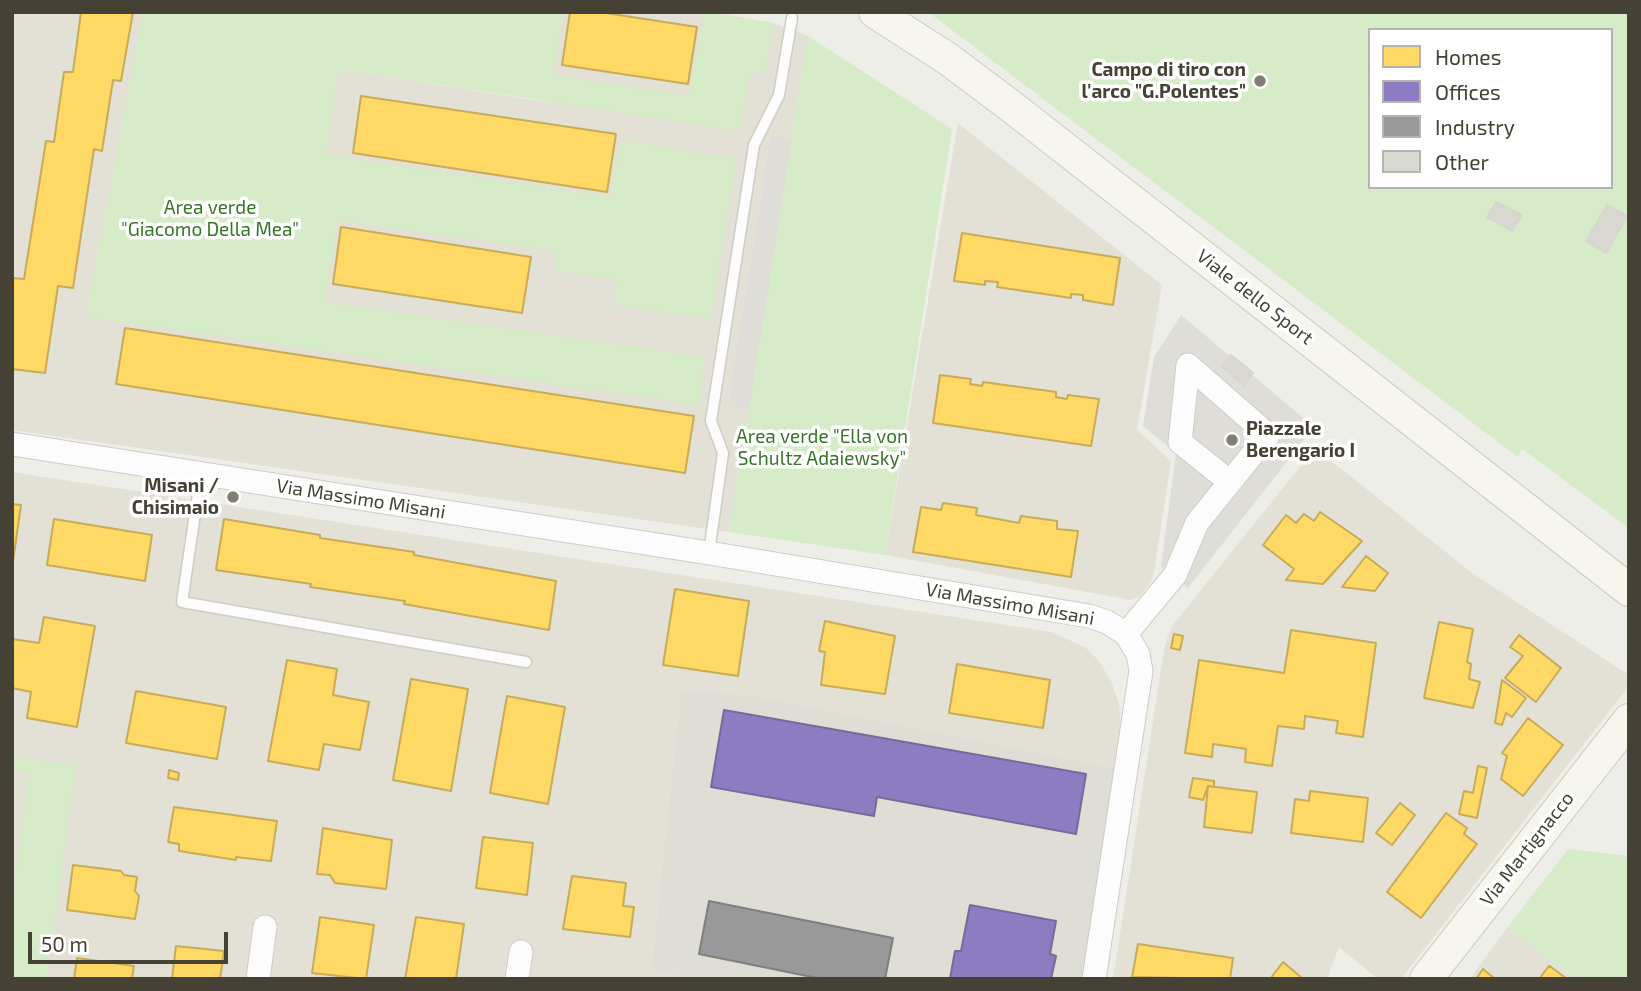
<!DOCTYPE html>
<html>
<head>
<meta charset="utf-8">
<style>
	body { margin:0 }
	#map { position:relative; width:1641px; height:991px; overflow:hidden; background:#eeeee8; font-family:"Exo 2",sans-serif }
	canvas { display:block }
	.frame { position:absolute; inset:0; border:14px solid #454134; pointer-events:none }
	.legend { position:absolute; left:1368px; top:28px; width:245px; height:161px; box-sizing:border-box; background:#fff; border:2px solid #b5b3ae; margin:0; padding:9px 12px; list-style:none; font-size:21px; color:#454134 }
	.legend li { display:flex; align-items:center; gap:14px; height:35px }
	.legend b { width:35px; border:2px solid #b5b3ae }
	.scale { position:absolute; left:28px; top:932px; width:200px; height:32px; box-sizing:border-box; border:4px solid #454134; border-top:0; padding-left:9px; font-size:21px; line-height:24px; white-space:nowrap; color:#454134; -webkit-text-stroke:5px #fff; paint-order:stroke }
</style>
</head>
<body>
<div id="map">
<canvas width="1641" height="991"></canvas>
<div class="frame"></div>
<ul class="legend">
<li><b style="height:19px;background:#ffd966"></b>Homes</li>
<li><b style="height:19px;background:#8e7cc3"></b>Offices</li>
<li><b style="height:19px;background:#999"></b>Industry</li>
<li><b style="height:19px;background:#d8d7d0"></b>Other</li>
</ul>
<div class="scale">50 m</div>
</div>
<script>
const ctx = document.querySelector('canvas').getContext('2d');
ctx.lineJoin = 'round';
function fillPath(path, color) {
  ctx.fillStyle = color;
  ctx.fill(path, 'evenodd');
}
function poly(rows) {
  const path = new Path2D();
  for (const r of rows) {
    path.moveTo(r[0], r[1]);
    for (let i = 2; i < r.length; i += 2) path.lineTo(r[i], r[i + 1]);
  }
  return path;
}
function trace(path, color, width, dash) {
  ctx.strokeStyle = color;
  ctx.lineWidth = width;
  ctx.lineCap = dash ? 'butt' : 'round';
  ctx.setLineDash(dash || []);
  ctx.stroke(path);
}
function write(font, color, halo, rows, align = 'center') {
  ctx.font = font + ' "Exo 2",sans-serif';
  ctx.lineWidth = 7;
  ctx.setLineDash([]);
  ctx.textBaseline = 'middle';
  ctx.strokeStyle = halo;
  ctx.fillStyle = color;
  for (const [text, x, y, turn = 0] of rows) {
    ctx.save();
    ctx.translate(x, y);
    ctx.rotate((+turn || 0) * Math.PI / 180);
    ctx.textAlign = isNaN(turn) ? turn : align;
    if (halo) ctx.strokeText(text, 0, 0);
    ctx.fillText(text, 0, 0);
    ctx.restore();
  }
}
fillPath(poly([
	[12,12,143,12,86,317,339,69,547,102,563,12,711,12,774,23,808,36,729,532,12,430],
	[958,123,1162,285,1137,430,1171,461,1155,566,1151,582,1139,597,1131,600,885,555],
	[1315,448,1472,573,1629,675,1629,686,1401,979,1378,979,1339,947,1327,979,1113,979,1165,644,1172,626],
	[12,472,1052,632,1086,648,1099,661,1111,681,1119,704,1121,733,1117,769,752,695,683,691,651,969,699,979,12,979],
	[1507,928,1576,979,1470,979]
]), '#e3e1d5');
fillPath(poly([
	[682,691,752,695,1117,769,1083,979,699,979,651,970]
]), '#deddd6');
fillPath(poly([
	[143,12,563,12,553,75,689,96,704,12,774,23,765,73,750,72,739,131,339,69,326,155,611,197,620,140,736,159,711,319,614,305,617,280,554,271,556,251,338,221,324,302,705,357,698,405,86,317],
	[928,12,1629,12,1629,528,1522,449,1518,457],
	[1370,30,1611,30,1611,187,1370,187],
	[808,36,952,129,885,555,729,532],
	[12,756,76,766,47,979,12,979,12,904,29,774,12,771],
	[1568,849,1629,856,1629,979,1576,979,1507,928]
]), '#d6ebc7');
fillPath(poly([
	[771,136,792,139,749,409,728,406],
	[1181,315,1314,427,1188,588,1161,567,1176,453,1143,426,1154,357]
]), '#deddd8');
const homes = poly([
	[81,12,133,12,121,81,113,80,102,151,94,149,73,288,58,286,45,373,12,369,12,278,24,279,46,141,54,142,64,72,73,72,81,12],
	[570,12,599,12,697,27,688,84,562,65,570,12],
	[361,96,616,134,607,192,353,153,361,96],
	[341,227,531,257,522,313,333,284,341,227],
	[962,233,1120,258,1113,305,1083,300,1083,295,1071,294,1071,298,997,287,998,282,985,281,985,285,954,281,962,233],
	[125,328,694,416,685,473,116,384,125,328],
	[940,375,971,379,970,384,982,386,983,382,1056,392,1056,397,1067,399,1068,395,1099,399,1091,446,933,423,940,375],
	[943,503,977,508,976,515,1019,523,1021,516,1057,521,1057,529,1078,531,1071,577,913,552,921,507,941,510,943,503],
	[12,504,21,505,13,561,12,561,12,504],
	[1320,512,1362,541,1323,584,1286,580,1294,569,1263,545,1286,515,1296,523,1304,514,1314,521,1320,512],
	[54,519,152,535,145,581,47,565,54,519],
	[224,519,320,535,320,538,414,552,414,555,556,581,549,630,404,604,405,601,310,587,311,584,216,570,224,519],
	[1366,556,1388,573,1375,591,1342,587,1366,556],
	[675,589,749,601,738,676,663,665,675,589],
	[44,617,95,626,77,727,27,718,31,692,12,688,12,639,39,643,44,617],
	[825,621,895,636,885,694,821,685,825,652,819,651,825,621],
	[1439,622,1473,629,1467,662,1471,664,1469,679,1480,682,1473,708,1424,698,1439,622],
	[1291,630,1376,643,1363,737,1336,733,1338,721,1305,716,1304,729,1278,726,1272,766,1245,762,1246,749,1213,744,1212,757,1185,753,1199,660,1284,673,1291,630],
	[1174,634,1183,636,1180,650,1171,648,1174,634],
	[1519,635,1561,668,1536,702,1505,678,1523,656,1510,647,1519,635],
	[287,660,337,669,333,695,369,702,360,750,324,744,319,770,268,761,287,660],
	[957,664,1050,680,1043,728,949,713,957,664],
	[411,679,468,689,451,791,393,780,411,679],
	[1502,680,1526,698,1512,717,1506,713,1502,725,1495,723,1502,680],
	[136,691,226,707,217,759,126,743,136,691],
	[507,696,565,707,548,804,490,793,507,696],
	[1528,718,1563,745,1523,796,1501,779,1507,756,1502,753,1528,718],
	[1478,766,1487,768,1477,818,1459,814,1464,791,1473,793,1478,766],
	[169,770,179,773,178,780,168,778,169,770],
	[1193,778,1214,781,1214,787,1208,786,1203,800,1189,797,1193,778],
	[1208,786,1257,792,1252,833,1204,827,1208,786],
	[1310,791,1368,798,1363,842,1291,833,1295,799,1309,801,1310,791],
	[1400,803,1415,815,1392,845,1376,833,1400,803],
	[174,807,277,821,271,861,236,857,236,860,179,851,179,844,168,842,174,807],
	[1446,813,1467,828,1464,834,1477,844,1421,918,1387,892,1446,813],
	[323,828,392,840,386,889,335,883,330,875,317,874,323,828],
	[483,837,533,843,527,895,476,888,483,837],
	[73,865,121,871,124,875,137,877,135,891,139,896,135,919,67,910,73,865],
	[572,876,626,883,623,906,634,907,630,937,563,929,572,876],
	[320,917,374,925,366,979,312,973,320,917],
	[416,917,464,924,456,979,405,979,416,917],
	[1138,944,1233,958,1230,979,1132,977,1138,944],
	[176,946,224,951,220,979,172,979,176,946],
	[77,958,134,966,132,979,74,979,77,958],
	[1283,962,1302,978,1302,979,1270,979,1283,962],
	[1549,966,1551,967,1567,979,1539,979,1549,966],
	[1483,969,1495,979,1476,979,1483,969]
]);
fillPath(homes, '#ffd966');
trace(homes, '#c7ab57', 2);
const offices = poly([
	[724,710,1086,774,1076,834,877,797,874,816,711,787,724,710],
	[970,905,1056,921,1050,954,1056,956,1051,979,950,979,955,951,961,951,970,905]
]);
fillPath(offices, '#8e7cc3');
trace(offices, '#786a98', 2);
const industry = poly([
	[709,901,893,938,885,979,822,979,699,954,709,901]
]);
fillPath(industry, '#999');
trace(industry, '#807f7b', 2);
const building = poly([
	[1496,202,1522,215,1512,231,1487,217,1496,202],
	[1607,205,1627,216,1606,253,1586,241,1607,205],
	[1231,355,1253,373,1244,385,1222,366,1231,355]
]);
fillPath(building, '#d8d7d0');
trace(building, '#d7d6ce', 2);
const lane = poly([
	[201,473,182,602,526,662],
	[709,553,723,453,711,421,754,145,779,95,792,18]
]);
const street = poly([
	[12,444,709,553,1089,616,1107,622,1126,634,1138,654,1141,671,1094,979],
	[1126,634,1175,575,1197,523,1268,435,1188,365,1180,442,1230,482],
	[258,979,265,927],
	[517,979,521,952]
]);
const secondary = poly([
	[875,12,948,59,1012,107,1629,590],
	[1426,979,1629,720]
]);
trace(lane, '#cdccc5', 13);
trace(street, '#cdccc5', 25);
trace(secondary, '#ceccbf', 34);
trace(lane, '#fcfcfc', 10);
trace(street, '#fcfcfc', 23);
trace(secondary, '#f6f5ee', 32);
for (const [x, y, r, color] of [
	[1260,81,7,"#807e73"],
	[1232,440,7,"#807e73"],
	[233,497,7,"#807e73"]
]) {
  const dot = new Path2D();
  dot.arc(x, y, r, 0, 2 * Math.PI);
  ctx.fillStyle = color;
  ctx.fill(dot);
  trace(dot, '#fff', 2.5);
}
write('bold 19px', '#454134', '#fff', [
	["Campo di tiro con",1246,70],
	["l'arco \"G.Polentes\"",1246,92],
	["Piazzale",1246,429,"left"],
	["Berengario I",1246,451,"left"],
	["Misani /",219,486],
	["Chisimaio",219,508]
], 'right');
write('19px', '#377627', '#fff', [
	["Area verde",210,208],
	["\"Giacomo Della Mea\"",210,230],
	["Area verde \"Ella von",822,437],
	["Schultz Adaiewsky\"",822,459]
]);
write('19px', '#454134', '#fff', [
	["Viale dello Sport",1255,297,38],
	["Via Massimo Misani",361,499,9],
	["Via Massimo Misani",1010,604,10],
	["Via Martignacco",1527,849,-52]
]);
</script>
</body>
</html>
